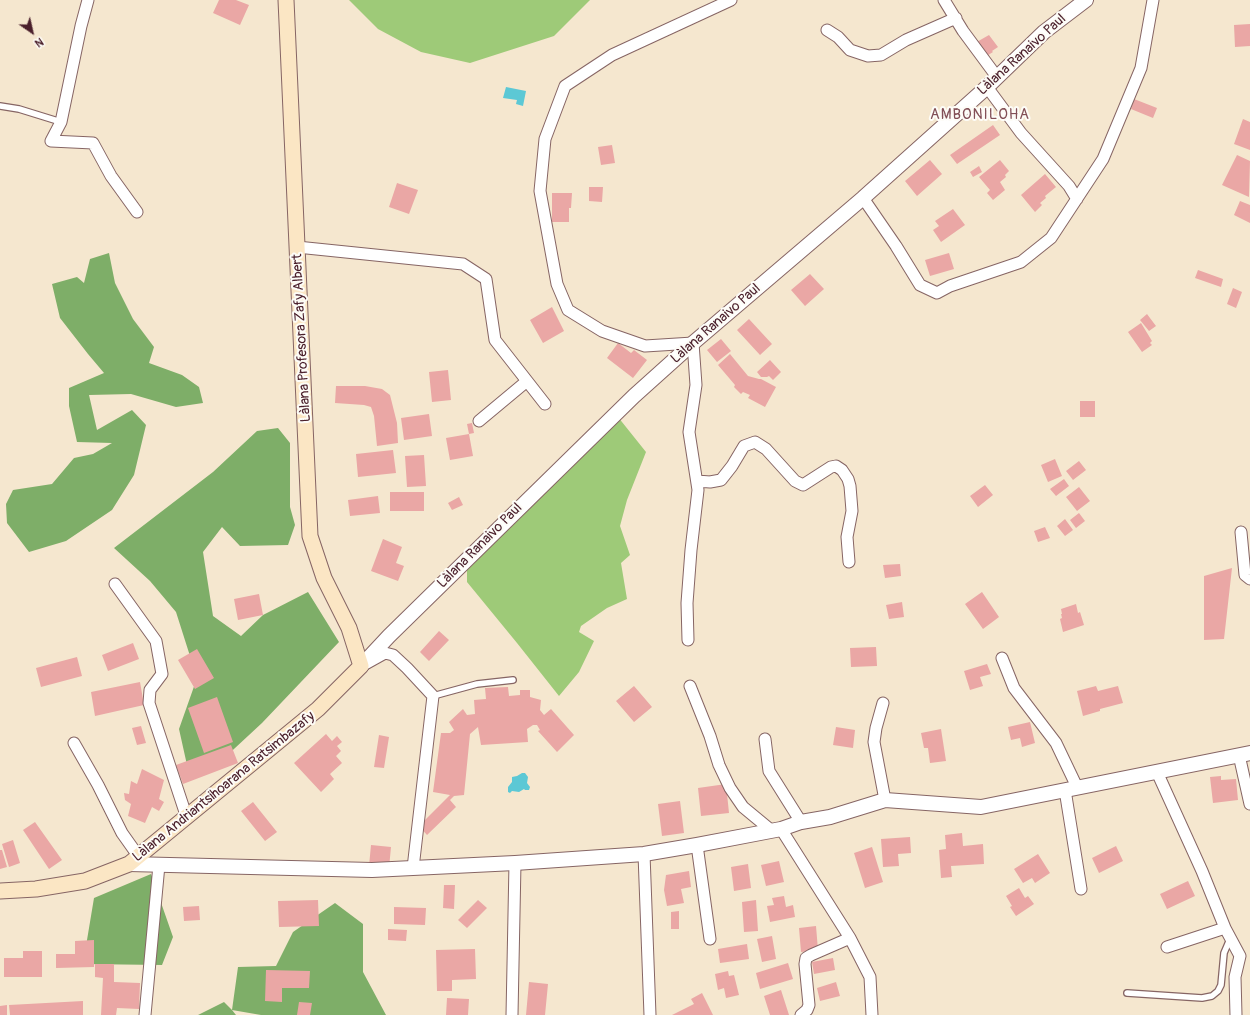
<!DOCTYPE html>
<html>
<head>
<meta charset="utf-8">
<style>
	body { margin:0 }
	#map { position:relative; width:1250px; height:1015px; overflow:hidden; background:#f5e7cf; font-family:Pangolin,sans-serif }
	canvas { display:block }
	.north { position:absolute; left:12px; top:12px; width:40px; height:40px; -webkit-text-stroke:3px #fdfcf7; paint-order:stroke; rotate:146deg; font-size:11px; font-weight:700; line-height:16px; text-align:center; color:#4a1f2b }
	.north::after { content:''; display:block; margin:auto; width:14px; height:18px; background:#4a1f2b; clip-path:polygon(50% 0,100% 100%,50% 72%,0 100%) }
</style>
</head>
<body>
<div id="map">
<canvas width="1250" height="1015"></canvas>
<div class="north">N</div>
</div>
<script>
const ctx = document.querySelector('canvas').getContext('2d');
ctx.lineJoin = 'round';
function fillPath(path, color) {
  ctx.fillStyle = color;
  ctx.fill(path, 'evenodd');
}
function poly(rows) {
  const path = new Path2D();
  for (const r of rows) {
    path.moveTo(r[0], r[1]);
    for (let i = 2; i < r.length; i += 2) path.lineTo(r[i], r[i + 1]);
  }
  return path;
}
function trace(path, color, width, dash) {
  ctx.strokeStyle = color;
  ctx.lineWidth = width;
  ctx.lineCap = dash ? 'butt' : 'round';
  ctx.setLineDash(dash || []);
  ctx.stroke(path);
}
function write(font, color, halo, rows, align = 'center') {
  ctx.font = font + ' Pangolin,sans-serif';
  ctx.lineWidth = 4;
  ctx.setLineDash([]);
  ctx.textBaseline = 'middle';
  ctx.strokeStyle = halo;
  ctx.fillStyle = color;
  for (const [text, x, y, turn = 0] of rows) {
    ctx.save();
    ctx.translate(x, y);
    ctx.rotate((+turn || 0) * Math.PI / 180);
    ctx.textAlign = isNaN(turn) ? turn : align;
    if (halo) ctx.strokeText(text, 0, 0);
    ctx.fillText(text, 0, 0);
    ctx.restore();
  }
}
fillPath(poly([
	[349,0,590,0,554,36,470,63,421,52,378,29],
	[618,417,646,452,627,500,620,526,630,555,621,563,627,599,607,608,581,626,579,632,594,641,579,672,559,696,517,643,467,582,467,570,484,547]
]), '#9eca78');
fillPath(poly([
	[109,253,115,283,133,319,154,347,149,363,182,375,199,387,203,403,176,407,131,394,89,395,97,430,132,410,146,425,134,475,112,510,66,541,29,552,7,523,6,504,13,490,52,484,74,458,93,454,112,443,77,442,69,406,69,388,104,373,88,354,60,318,52,284,77,277,84,283,90,259],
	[278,428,290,443,290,507,295,525,288,545,240,546,222,527,203,552,213,616,241,636,263,615,308,592,339,642,262,723,221,761,187,765,179,729,197,678,176,612,150,581,114,548,213,472,257,431],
	[151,874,173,937,162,965,83,964,94,898],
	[335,903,363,924,363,972,386,1015,261,1015,232,1010,236,1015,198,1015,224,1002,232,1010,238,967,276,966,293,932]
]), '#7eae68');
fillPath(poly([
	[506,87,526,91,523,106,516,104,517,100,503,98],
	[522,773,525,773,528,777,527,783,530,787,529,790,525,790,524,789,519,792,512,791,510,793,508,792,508,787,512,782,512,777,517,776]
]), '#5cc8d5');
fillPath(poly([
	[219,0,236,0,249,5,240,25,213,13],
	[1250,24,1250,46,1235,47,1234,25],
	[989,35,998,47,992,51,993,52,985,57,975,43],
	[1134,99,1157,108,1153,118,1131,109],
	[1243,119,1250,122,1250,150,1234,144],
	[993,125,1000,135,957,164,950,155],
	[612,145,615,163,601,165,598,147],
	[1237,155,1250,161,1249,197,1222,185],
	[930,160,942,174,917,196,905,181],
	[1000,160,1009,171,1005,175,1006,177,1000,182,1005,190,993,200,987,193,990,190,979,177],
	[979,166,982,172,973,177,970,172],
	[1045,174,1056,187,1045,196,1046,198,1040,203,1042,205,1035,212,1021,195],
	[397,183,418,190,409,214,389,207],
	[589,187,603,187,602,202,589,201],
	[552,193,572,193,571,208,569,208,569,222,552,222],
	[1240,201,1250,205,1250,223,1234,215],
	[953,209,965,225,941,242,933,230,939,226,935,221],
	[949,253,954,269,930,276,925,260],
	[1198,270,1223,279,1221,287,1195,278],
	[810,274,824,289,805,306,791,290],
	[1233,288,1242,292,1236,308,1227,304],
	[552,307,564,331,543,343,530,320],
	[1147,314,1156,326,1149,331,1140,320],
	[749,319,772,344,760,355,737,330],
	[1141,323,1152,341,1150,343,1152,345,1142,352,1128,332],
	[721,339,731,351,717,362,707,350],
	[618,343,631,353,634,350,647,360,633,378,607,358],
	[730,354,748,376,759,379,761,379,776,387,765,407,748,398,750,395,743,392,741,394,734,387,735,385,718,365],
	[770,360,781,372,773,380,769,376,767,377,761,377,757,372],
	[448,370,451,400,432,402,429,372],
	[336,386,365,386,382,389,390,395,397,423,398,443,377,446,374,416,371,407,364,405,335,403],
	[1080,401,1095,401,1095,417,1080,417],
	[429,414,432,436,404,440,401,418],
	[472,423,474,433,469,434,473,456,450,460,446,438,469,434,467,424],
	[393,450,396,473,358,477,356,454],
	[424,455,426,486,407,487,405,456],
	[1055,459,1062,476,1048,482,1041,465],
	[1079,461,1086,470,1073,480,1066,471],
	[1064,479,1069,486,1056,496,1050,489],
	[985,485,993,495,978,507,970,496],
	[1079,487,1090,501,1077,511,1066,497],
	[390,492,424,492,424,511,390,511],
	[378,496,380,513,350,516,348,500],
	[459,497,463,505,452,510,448,503],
	[1079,513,1085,521,1076,528,1070,520],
	[1065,519,1073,530,1065,536,1057,526],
	[1045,527,1050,538,1038,542,1034,531],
	[383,539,402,547,396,563,404,566,398,581,371,571],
	[900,564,901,576,885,578,883,565],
	[1232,568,1224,639,1204,640,1204,576],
	[982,592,999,617,983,629,965,604],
	[259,594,263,615,238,620,234,599],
	[902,602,904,617,889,619,886,605],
	[1076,604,1078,613,1080,612,1084,625,1063,632,1060,619,1062,618,1061,614,1062,614,1061,609],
	[439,631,449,640,429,661,420,652],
	[133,643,139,659,108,671,102,655],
	[876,647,877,666,851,667,850,648],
	[197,649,214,678,195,689,178,660],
	[77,657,82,676,41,687,36,668],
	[987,664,991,674,980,677,983,686,970,690,964,671],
	[140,682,144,705,95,716,91,692],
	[634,686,652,707,634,722,616,701],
	[1096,686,1098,691,1118,686,1123,703,1100,709,1100,711,1083,716,1077,691],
	[508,687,509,696,520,695,520,690,530,690,530,697,541,700,540,710,544,715,551,709,574,735,557,752,538,731,540,730,537,725,533,725,527,729,528,742,481,745,478,727,470,734,464,795,454,796,450,800,456,807,427,835,419,826,450,795,433,792,441,733,450,733,454,730,449,722,463,709,467,715,475,714,474,700,486,699,485,688],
	[217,697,233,742,204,753,188,708],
	[1030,722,1035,743,1022,747,1020,738,1011,740,1008,727],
	[141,726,146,743,137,745,132,728],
	[836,727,855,730,853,748,833,745],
	[941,729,946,761,930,763,928,748,924,748,921,733],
	[326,734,332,741,337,736,342,742,337,746,341,751,336,756,342,763,330,774,334,779,321,792,294,763],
	[379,735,389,737,384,768,374,767],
	[231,745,238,763,183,784,176,765],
	[142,769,164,780,159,799,164,802,159,811,152,807,145,823,128,816,131,804,125,800,124,793,129,794,131,781,137,784],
	[1221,776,1221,780,1236,779,1238,800,1213,803,1210,777],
	[726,784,729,813,701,816,698,788],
	[680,801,684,833,662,836,658,804],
	[253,802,277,832,265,841,241,811],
	[35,822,62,860,49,869,23,830],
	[962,833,963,846,983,844,984,864,951,866,952,877,941,878,939,850,946,849,945,835],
	[910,837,911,853,898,854,899,866,883,867,881,839],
	[13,840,20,863,9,867,2,844],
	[371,845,391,847,389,868,369,866],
	[1116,846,1123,861,1099,873,1092,858],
	[872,847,883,882,865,888,854,853],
	[0,850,2,850,7,867,0,869],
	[1038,854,1050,873,1035,883,1032,878,1023,883,1014,869],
	[779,861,784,882,766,886,761,865],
	[748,864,751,888,734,891,731,867],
	[689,871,691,887,681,889,684,903,667,906,664,890,666,875],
	[1188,881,1195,896,1167,909,1160,894],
	[444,885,455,885,454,909,443,908],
	[1019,888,1025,898,1028,896,1034,904,1016,916,1010,907,1012,906,1006,896],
	[784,896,786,907,793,905,795,917,770,922,767,906,774,905,772,898],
	[318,900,319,926,279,927,278,901],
	[478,900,487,908,467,928,458,920],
	[756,900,758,931,744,932,742,902],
	[199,906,200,920,184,921,183,907],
	[394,907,426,908,425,925,394,924],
	[679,911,679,929,671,929,671,912],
	[816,926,818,950,801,952,799,928],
	[388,929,407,930,406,941,388,940],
	[772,936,776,959,762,962,757,939],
	[94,940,94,967,56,968,56,954,75,954,75,941],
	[747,944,749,959,720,963,718,949],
	[475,949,476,979,452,980,452,991,437,991,436,950],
	[23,951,42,951,42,977,4,977,4,958,23,958],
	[833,958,835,970,814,974,812,962],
	[788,963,793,979,760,989,756,973],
	[95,964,114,964,114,982,140,983,139,1009,117,1008,116,1015,101,1015,103,978,95,977],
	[266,970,310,971,309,988,282,988,282,1002,265,1001],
	[728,971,729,976,734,975,739,995,726,998,724,988,718,990,715,974],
	[529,982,548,984,545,1015,526,1015],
	[836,982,840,996,820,1001,817,988],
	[781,990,789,1015,770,1015,764,996],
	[702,993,713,1015,672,1015,694,1004,691,999],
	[447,998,469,999,468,1015,446,1015],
	[83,1001,83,1015,10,1015,9,1005],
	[299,1002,312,1003,310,1015,297,1015],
	[7,1005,7,1015,0,1015,0,1006]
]), '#eaa7a5');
const service = poly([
	[0,106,19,109,61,122],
	[433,696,477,684,513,680],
	[1127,993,1202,998,1212,996,1218,991,1221,985,1224,953,1230,939]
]);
const minor = poly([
	[88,0,81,26,61,122,51,141,93,143,111,176,137,212],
	[944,0,963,31,997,77],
	[827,30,838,37,850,50,868,56,881,55,906,40,956,18],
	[987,87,1021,133,1069,186,1077,199],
	[863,198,896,246,920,285,937,293,950,286,1021,262,1051,238,1103,159,1141,68,1153,0],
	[297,247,463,264,486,279,495,340,545,404],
	[479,421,527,381],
	[697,481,710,482,721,480,732,466,744,446,755,442,766,449,795,481,803,485,831,467,836,466,842,470,848,479,850,486,852,511,847,537,849,562],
	[1241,532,1245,575,1250,579],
	[115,584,156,641,162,674,150,690,149,703,187,818],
	[688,640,687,603,691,550,698,490,689,432,696,385,693,343,645,346,602,331,568,310,557,284,540,191,545,139,565,86,612,55,731,0],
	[1002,658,1014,688,1056,743,1077,787],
	[367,663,385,653,393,655,407,668,433,696,413,868],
	[690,686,710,736,719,765,730,788,743,807,772,831],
	[883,703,876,728,874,742,885,800],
	[765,739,769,771,801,822],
	[74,743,98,785,122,833,139,857],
	[1239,755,1250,804],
	[1157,772,1202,871,1225,928,1167,947],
	[1065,790,1081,889],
	[781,829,850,938,870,977,872,1015],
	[697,845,710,939],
	[644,854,650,1015],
	[1225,928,1240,956,1235,977,1236,1015],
	[145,1015,159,865],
	[512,1015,515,863],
	[801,1015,807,1010,809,1005,805,964,806,958,811,955,850,938]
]);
const tertiary = poly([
	[361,666,389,636,634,396,693,343,863,198,987,87,1044,32,1086,0],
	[129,864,372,870,515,863,644,854,697,845,781,829,801,822,830,817,885,800,981,807,1250,753]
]);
const secondary = poly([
	[0,891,36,889,85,881,129,864,318,709,361,666,349,628,324,578,310,536,286,0]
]);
trace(service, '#866564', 8);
trace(minor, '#866564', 13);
trace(tertiary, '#866564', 16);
trace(secondary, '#866564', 17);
trace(service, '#fff', 5.5);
trace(minor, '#fff', 11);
trace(tertiary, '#fff', 14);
trace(secondary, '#fbe6c4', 15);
write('14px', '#4a1f2b', '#fdfcf7', [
	["Làlana Ranaivo Paul",1022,55,-42],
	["Làlana Ranaivo Paul",716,324,-41],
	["Làlana Profesora Zafy Albert",302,338,-93],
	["Làlana Ranaivo Paul",480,546,-45],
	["Làlana Andriantsihoarana Ratsimbazafy",224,787,-39]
]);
ctx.letterSpacing = '1px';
write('15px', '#824f56', '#fdfcf7', [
	["AMBONILOHA",980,115]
]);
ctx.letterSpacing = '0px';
</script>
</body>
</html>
